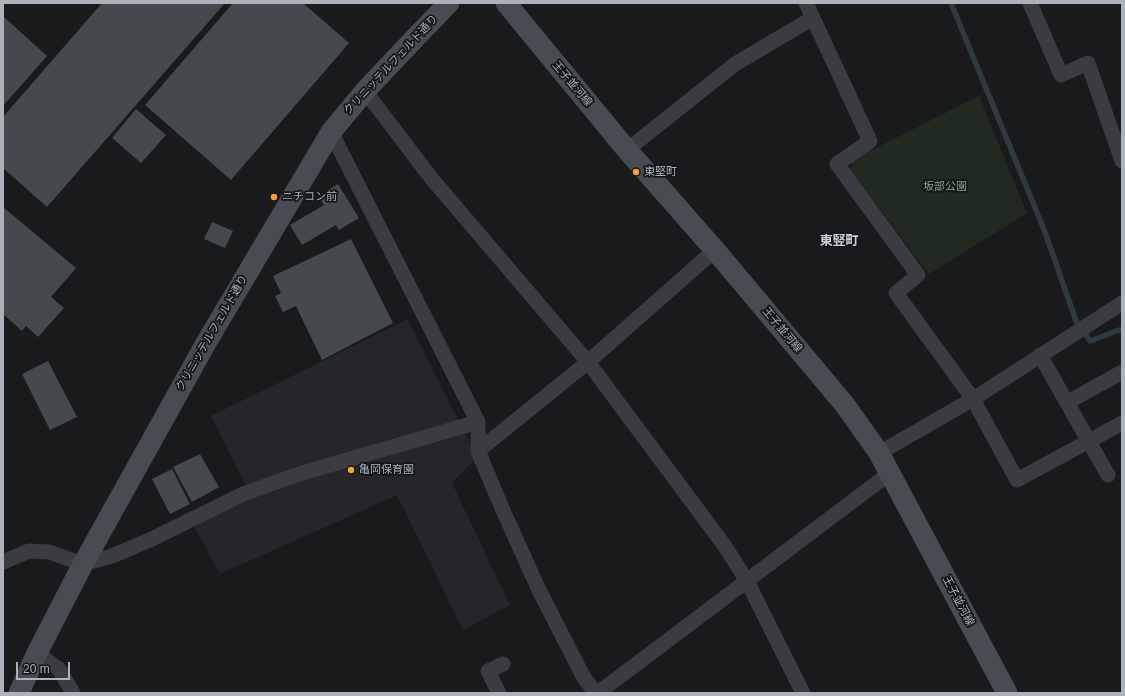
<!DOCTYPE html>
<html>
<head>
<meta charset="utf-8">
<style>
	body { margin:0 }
	#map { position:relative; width:1125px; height:696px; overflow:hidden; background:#191a1c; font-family:Arial,sans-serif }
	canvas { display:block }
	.frame { position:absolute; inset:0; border:4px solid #abb2bc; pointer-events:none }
	.scale { position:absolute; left:16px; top:662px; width:54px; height:18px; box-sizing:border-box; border:2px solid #abb2bc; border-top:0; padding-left:5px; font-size:12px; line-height:14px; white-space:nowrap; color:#abb2bc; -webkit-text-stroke:3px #141517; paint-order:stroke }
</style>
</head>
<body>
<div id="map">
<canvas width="1125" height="696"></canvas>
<div class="frame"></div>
<div class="scale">20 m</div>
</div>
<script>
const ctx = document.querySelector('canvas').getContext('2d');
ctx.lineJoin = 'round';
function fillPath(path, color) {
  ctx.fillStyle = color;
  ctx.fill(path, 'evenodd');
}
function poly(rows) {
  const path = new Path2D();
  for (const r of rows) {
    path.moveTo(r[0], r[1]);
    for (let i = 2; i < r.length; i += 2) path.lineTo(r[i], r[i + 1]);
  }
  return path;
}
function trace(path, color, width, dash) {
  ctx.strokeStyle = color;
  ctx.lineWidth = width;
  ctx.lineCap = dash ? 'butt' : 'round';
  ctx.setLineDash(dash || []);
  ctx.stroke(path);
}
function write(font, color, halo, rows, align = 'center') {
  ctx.font = font + ' Arial,"Noto Sans JP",sans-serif';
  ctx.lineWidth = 3.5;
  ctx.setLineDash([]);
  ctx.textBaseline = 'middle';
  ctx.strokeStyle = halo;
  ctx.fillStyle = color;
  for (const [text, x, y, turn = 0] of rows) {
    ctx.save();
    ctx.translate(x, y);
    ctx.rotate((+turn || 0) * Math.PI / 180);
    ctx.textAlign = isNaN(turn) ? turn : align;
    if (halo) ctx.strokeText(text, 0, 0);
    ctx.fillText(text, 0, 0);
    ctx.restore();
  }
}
fillPath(poly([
	[408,319,477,457,452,483,510,605,463,630,397,495,220,574,189,517,246,486,211,416]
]), '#252629');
fillPath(poly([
	[979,96,1027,213,929,274,851,171,852,160]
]), '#212a21');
trace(poly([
	[951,3,1045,232,1076,321,1090,341,1122,329]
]), '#2f3a40', 5.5);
fillPath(poly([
	[102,3,225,3,47,207,3,168,3,117],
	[233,3,303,3,349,43,231,180,145,105],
	[3,16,47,56,3,106],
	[136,109,166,135,141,163,112,138],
	[338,184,359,218,339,230,336,225,302,245,290,225,324,205,318,196],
	[3,207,76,268,51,297,64,308,38,337,26,326,22,331,3,314],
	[212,222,233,231,225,248,204,239],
	[351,239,393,323,322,360,296,306,283,312,275,296,281,293,273,276],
	[48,361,77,417,50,430,22,374],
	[200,454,219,487,192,502,173,467],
	[172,469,190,504,170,514,152,479]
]), '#45484c');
trace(poly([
	[806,3,870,141,837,164,918,275,896,293,973,399,1017,480,1122,423],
	[1030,3,1061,75,1088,63,1122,161],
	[365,91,432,179,588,362,724,545,747,581,803,693],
	[331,132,478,422,478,451,502,508,538,588,584,678,596,693],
	[627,150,735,64,813,18],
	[1040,355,1108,475],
	[1068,402,1122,372],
	[478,451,588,362,715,250],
	[879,453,973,399,1122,303],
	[3,562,29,551,49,552,83,564,112,556,152,539,243,494,302,473,478,422],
	[37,653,59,669,73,693],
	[499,693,488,671,503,664],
	[598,693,890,473]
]), '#3a3c41', 15);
trace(poly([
	[506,3,627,150,715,250,845,405,879,453,1007,693],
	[19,693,37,653,83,564,206,343,331,132,365,91,415,38,449,3]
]), '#484b51', 21);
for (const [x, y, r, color] of [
	[636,172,4,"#f7a236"],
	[274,197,4,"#f7a236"],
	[351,470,4,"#f7a236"]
]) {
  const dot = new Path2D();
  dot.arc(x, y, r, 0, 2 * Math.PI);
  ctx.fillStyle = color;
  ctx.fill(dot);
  trace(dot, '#141517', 1.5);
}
write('11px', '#abb2bc', '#141517', [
	["クリニッテルフェルド通り",391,65,-47],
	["王子並河線",572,84,50],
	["王子並河線",782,330,50],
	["クリニッテルフェルド通り",212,333,-60],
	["王子並河線",958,601,62]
]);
write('11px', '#abb2bc', '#141517', [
	["東堅町",644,172],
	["ニチコン前",282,197],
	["亀岡保育園",359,470]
], 'left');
write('11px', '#84a782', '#141517', [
	["坂部公園",945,187]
]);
write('bold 13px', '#cdd1d7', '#141517', [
	["東竪町",839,241]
]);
</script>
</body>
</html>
